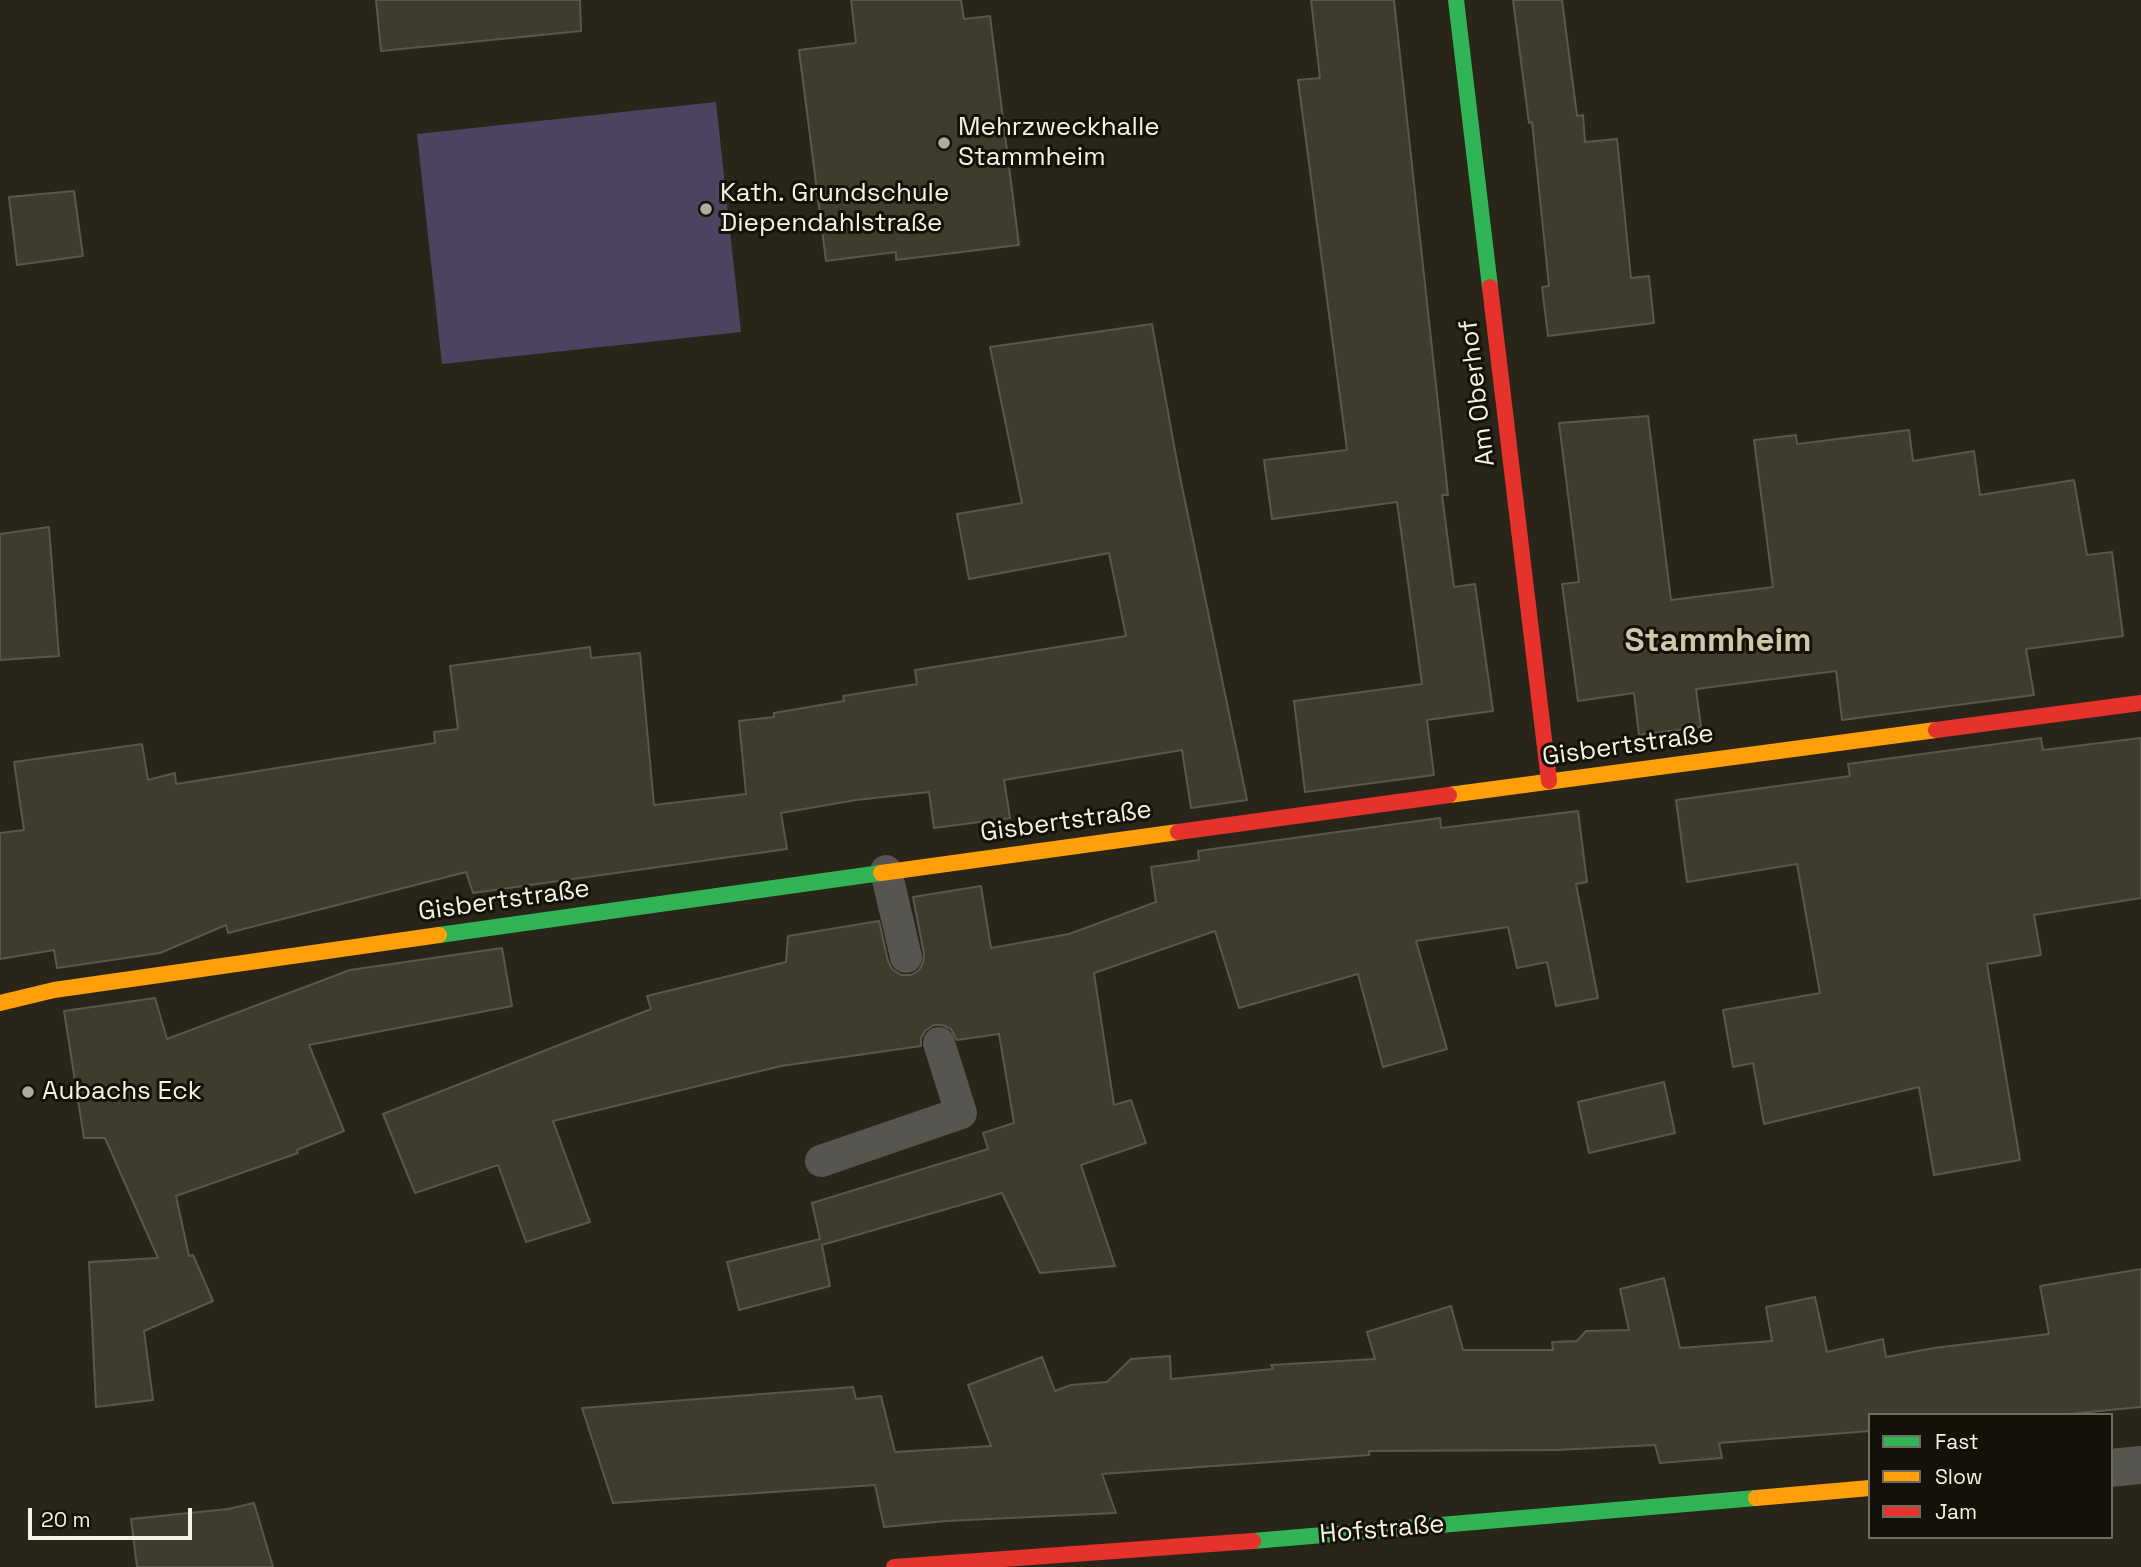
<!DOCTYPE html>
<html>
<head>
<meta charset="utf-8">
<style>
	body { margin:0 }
	#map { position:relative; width:2141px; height:1567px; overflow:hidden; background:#292518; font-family:"Space Grotesk",sans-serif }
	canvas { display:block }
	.legend { position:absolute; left:1868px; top:1413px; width:245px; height:126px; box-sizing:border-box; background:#141208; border:2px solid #6e6b60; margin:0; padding:9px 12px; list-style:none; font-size:21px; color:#f5f1e3 }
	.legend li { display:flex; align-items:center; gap:14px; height:35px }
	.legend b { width:35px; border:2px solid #6e6b60 }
	.scale { position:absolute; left:28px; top:1508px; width:164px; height:32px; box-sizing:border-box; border:4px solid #f5f1e3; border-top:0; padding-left:9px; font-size:21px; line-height:24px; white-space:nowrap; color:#f5f1e3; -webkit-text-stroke:5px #141208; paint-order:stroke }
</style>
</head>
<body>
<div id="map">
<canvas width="2141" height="1567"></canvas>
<ul class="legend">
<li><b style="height:9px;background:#30b455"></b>Fast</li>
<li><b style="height:9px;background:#ff9f0a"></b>Slow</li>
<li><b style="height:9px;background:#e5322d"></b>Jam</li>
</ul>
<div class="scale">20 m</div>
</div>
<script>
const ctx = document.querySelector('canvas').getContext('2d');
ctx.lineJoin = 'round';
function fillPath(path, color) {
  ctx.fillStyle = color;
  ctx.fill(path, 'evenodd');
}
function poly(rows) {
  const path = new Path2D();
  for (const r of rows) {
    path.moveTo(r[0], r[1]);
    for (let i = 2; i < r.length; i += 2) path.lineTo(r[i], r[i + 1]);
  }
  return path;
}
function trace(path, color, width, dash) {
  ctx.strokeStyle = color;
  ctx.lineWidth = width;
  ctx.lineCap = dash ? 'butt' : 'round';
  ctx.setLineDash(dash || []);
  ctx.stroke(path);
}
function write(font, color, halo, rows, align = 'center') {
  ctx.font = font + ' "Space Grotesk",sans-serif';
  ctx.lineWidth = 6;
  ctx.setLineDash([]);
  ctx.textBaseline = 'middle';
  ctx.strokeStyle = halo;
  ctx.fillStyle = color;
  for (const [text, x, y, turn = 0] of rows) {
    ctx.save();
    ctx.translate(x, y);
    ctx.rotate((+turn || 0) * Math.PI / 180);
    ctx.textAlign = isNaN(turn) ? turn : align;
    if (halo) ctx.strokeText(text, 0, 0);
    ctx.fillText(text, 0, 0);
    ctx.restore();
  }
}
fillPath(poly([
	[716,102,741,332,442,364,417,134]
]), '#4c4361');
const building = poly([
	[376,0,580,0,581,31,381,51,376,0],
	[851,0,961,0,964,19,990,16,1019,245,896,260,896,252,826,261,799,50,856,43,851,0],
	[1311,0,1394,0,1448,495,1442,495,1454,587,1475,584,1493,711,1427,720,1434,775,1305,792,1294,701,1422,684,1397,502,1272,519,1264,460,1347,450,1298,80,1320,78,1311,0],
	[1513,0,1562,0,1577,116,1583,115,1585,142,1617,139,1631,278,1649,276,1654,323,1548,336,1542,287,1549,286,1532,122,1529,123,1513,0],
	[74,191,83,256,17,265,9,197,74,191],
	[1152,324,1178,467,1247,800,1191,808,1182,750,1004,780,1010,818,934,828,929,792,856,800,781,813,787,849,473,893,466,872,228,933,226,925,160,953,57,968,54,950,0,959,0,833,24,830,14,762,142,744,148,780,175,773,176,784,435,743,434,732,458,729,450,666,590,647,591,658,640,653,654,805,746,794,739,721,774,717,774,713,844,701,843,696,917,684,915,670,1126,636,1109,553,969,579,957,514,1022,503,990,347,1152,324],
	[1648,416,1671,600,1773,587,1754,440,1796,435,1797,444,1909,430,1913,461,1974,451,1980,495,2074,480,2087,555,2112,552,2123,636,2026,649,2034,695,1842,720,1836,671,1696,689,1701,727,1639,735,1634,693,1578,701,1562,584,1579,582,1559,423,1648,416],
	[49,527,59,656,0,660,0,534,49,527],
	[2041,738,2043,750,2141,738,2141,898,2034,915,2041,955,1987,964,2020,1160,1934,1175,1919,1087,1764,1124,1753,1063,1733,1067,1723,1010,1820,993,1797,864,1687,882,1676,800,1850,776,1848,764,2041,738],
	[1578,811,1587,882,1576,884,1598,998,1556,1006,1547,962,1517,968,1508,927,1416,941,1447,1049,1383,1067,1358,974,1239,1008,1215,931,1094,973,1114,1105,1131,1100,1146,1143,1081,1165,1115,1266,1040,1273,1002,1193,822,1245,830,1286,739,1310,727,1262,820,1239,812,1203,988,1149,983,1133,1014,1123,999,1034,957,1040,951,1029,942,1025,934,1025,925,1031,921,1038,921,1046,781,1066,553,1121,590,1222,526,1242,498,1165,415,1193,383,1114,651,1009,647,996,786,962,788,936,879,921,888,961,892,969,901,975,911,975,919,970,923,963,924,954,913,897,981,886,991,948,1069,934,1156,902,1151,867,1199,860,1198,851,1440,818,1441,828,1578,811],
	[502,948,512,1006,309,1045,344,1131,297,1150,298,1153,176,1196,189,1256,193,1255,213,1301,144,1331,153,1400,96,1407,89,1262,158,1258,105,1138,84,1138,64,1011,155,998,167,1039,350,970,502,948],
	[1664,1082,1675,1133,1589,1153,1578,1102,1664,1082],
	[2141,1269,2141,1407,2058,1415,1870,1415,1870,1431,1719,1443,1722,1458,1660,1463,1655,1445,1557,1450,1369,1451,1369,1455,1102,1474,1116,1513,946,1521,884,1527,875,1485,613,1503,582,1408,853,1387,856,1399,881,1396,895,1452,991,1446,968,1385,1042,1357,1055,1391,1071,1385,1107,1382,1131,1359,1170,1356,1171,1379,1273,1369,1271,1365,1375,1359,1367,1332,1451,1306,1463,1350,1553,1350,1552,1342,1577,1341,1586,1331,1629,1330,1620,1289,1664,1278,1680,1348,1772,1341,1766,1307,1815,1297,1827,1352,1883,1339,1886,1357,1934,1348,2049,1334,2040,1286,2141,1269],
	[254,1503,273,1567,137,1567,131,1519,228,1509,254,1503]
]);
fillPath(building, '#403c2d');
trace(building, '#5a574c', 2);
trace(poly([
	[886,871,906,957],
	[821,1161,961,1113,939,1043]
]), '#565550', 32);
trace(poly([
	[2111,1468,2141,1465]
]), '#565550', 38);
trace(poly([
	[1456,0,1490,287],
	[439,935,881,873],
	[1253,1541,1756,1498]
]), '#30b455', 16);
trace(poly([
	[1449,795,1936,730],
	[881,873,1178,832],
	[0,1003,54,990,439,935],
	[1756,1498,1870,1488]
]), '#ff9f0a', 16);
trace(poly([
	[1490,287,1549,781],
	[1936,730,2141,703],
	[1178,832,1449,795],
	[894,1567,1253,1541]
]), '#e5322d', 16);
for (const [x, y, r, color] of [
	[944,143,7,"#aeaa9c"],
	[706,209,7,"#aeaa9c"],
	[28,1092,7,"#aeaa9c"]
]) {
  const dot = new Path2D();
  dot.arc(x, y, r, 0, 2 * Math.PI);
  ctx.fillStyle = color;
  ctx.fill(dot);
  trace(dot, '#141208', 2.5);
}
write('26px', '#f5f1e3', '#141208', [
	["Mehrzweckhalle",958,128],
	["Stammheim",958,158],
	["Kath. Grundschule",720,194],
	["Diependahlstraße",720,224],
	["Aubachs Eck",42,1092]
], 'left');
write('26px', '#f5f1e3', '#141208', [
	["Am Oberhof",1478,393,-97],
	["Gisbertstraße",1628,746,-8],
	["Gisbertstraße",1066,822,-8],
	["Gisbertstraße",504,901,-8],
	["Hofstraße",1382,1530,-5]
]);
write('bold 33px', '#cec7ac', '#141208', [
	["Stammheim",1718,642]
]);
</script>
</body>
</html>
